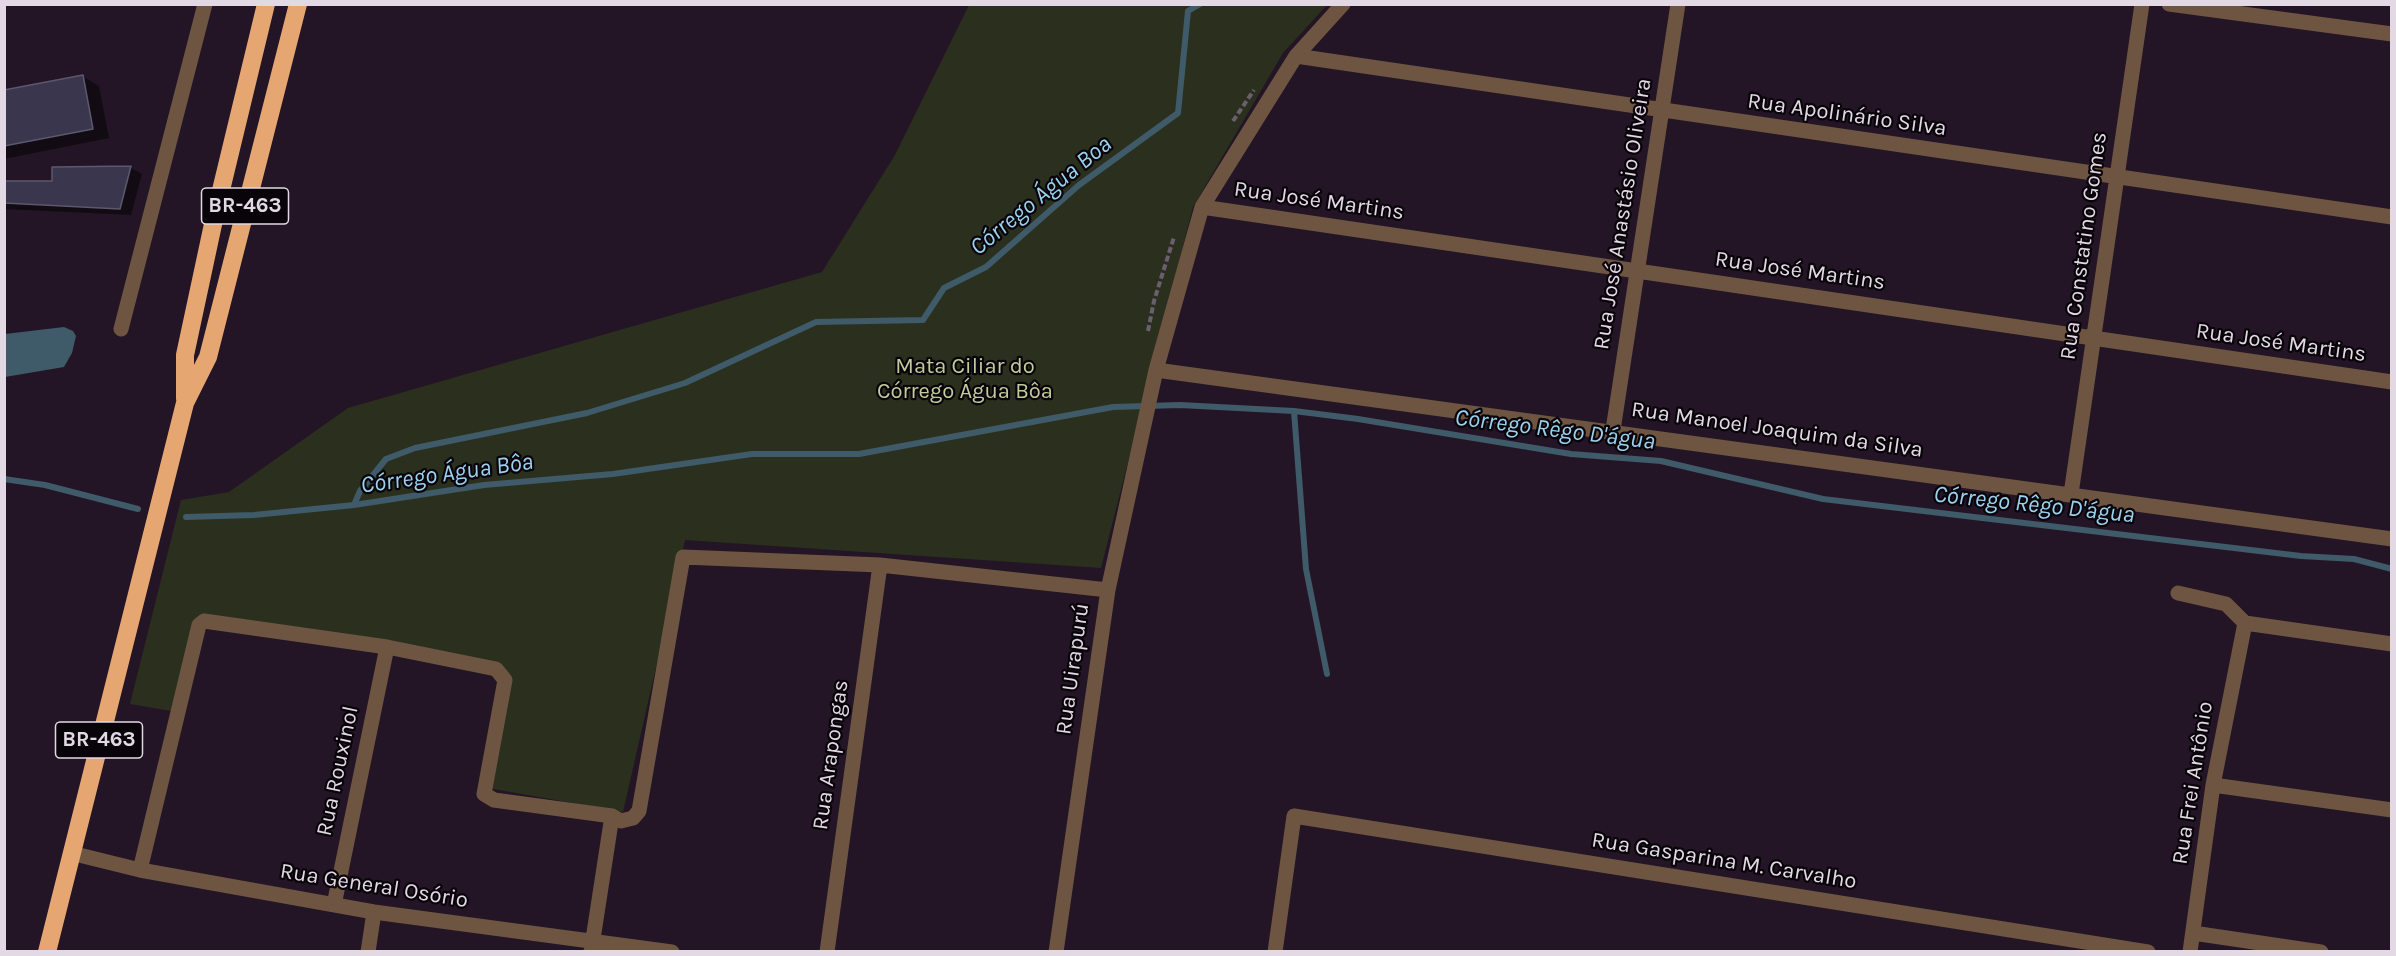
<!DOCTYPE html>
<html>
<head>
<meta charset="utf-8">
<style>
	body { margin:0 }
	#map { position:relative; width:2396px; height:956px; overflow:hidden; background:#231525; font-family:Karla,sans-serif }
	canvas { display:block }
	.frame { position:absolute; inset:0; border:6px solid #e2d9e4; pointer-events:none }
</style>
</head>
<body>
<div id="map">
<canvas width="2396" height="956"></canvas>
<div class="frame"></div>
</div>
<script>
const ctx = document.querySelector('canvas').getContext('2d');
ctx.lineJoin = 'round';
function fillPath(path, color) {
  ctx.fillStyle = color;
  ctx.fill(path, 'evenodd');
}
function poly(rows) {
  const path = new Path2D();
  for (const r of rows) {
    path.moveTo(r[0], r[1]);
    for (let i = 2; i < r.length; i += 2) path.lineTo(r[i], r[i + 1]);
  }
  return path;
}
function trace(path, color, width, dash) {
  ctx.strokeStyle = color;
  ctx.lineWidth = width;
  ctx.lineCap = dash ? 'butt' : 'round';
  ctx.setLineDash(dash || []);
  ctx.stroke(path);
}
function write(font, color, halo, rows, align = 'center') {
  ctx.font = font + ' Karla,sans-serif';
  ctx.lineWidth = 4.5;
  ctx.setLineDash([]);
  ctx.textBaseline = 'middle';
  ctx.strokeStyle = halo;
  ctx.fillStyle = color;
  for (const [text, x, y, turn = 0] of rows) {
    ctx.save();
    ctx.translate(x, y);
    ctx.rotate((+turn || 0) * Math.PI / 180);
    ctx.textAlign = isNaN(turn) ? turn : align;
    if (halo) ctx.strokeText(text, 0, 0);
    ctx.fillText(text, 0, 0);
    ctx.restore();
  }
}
fillPath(poly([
	[969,5,1327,5,1283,53,1193,207,1101,568,685,540,623,812,488,788,503,671,196,619,177,712,130,704,181,500,229,492,348,408,822,272,895,155]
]), '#2b301e');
fillPath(poly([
	[64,327,73,331,76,336,72,353,64,367,5,377,5,334]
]), '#3f5a69');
fillPath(poly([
	[82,76,99,86,109,138,4,159,4,91],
	[53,168,131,168,142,174,131,215,4,209,4,182,53,182]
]), '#0007');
trace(poly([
	[1294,411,1306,569,1327,674],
	[4,479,45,485,138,509],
	[354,505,360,491,386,459,415,448,587,413,685,383,816,322,923,320,944,288,986,267,1079,185,1178,113,1188,11,1200,4],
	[186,517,254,515,354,505,484,485,613,474,752,454,859,454,1113,407,1180,405,1294,411,1358,419,1571,454,1661,461,1823,499,2301,556,2354,559,2392,569]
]), '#3f5a69', 6);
const building = poly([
	[83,75,93,129,4,146,4,90,83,75],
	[131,166,120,209,4,203,4,181,52,181,52,167,131,166]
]);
fillPath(building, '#3a364d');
trace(building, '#5c586e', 1.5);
trace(poly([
	[1233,121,1254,90],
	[1148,331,1154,301,1174,237]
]), '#6b5f6d', 4, [6, 3]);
trace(poly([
	[2169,4,2392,34],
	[1296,56,2392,217],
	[1202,207,2392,382],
	[121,329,205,4],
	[1156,370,2392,539],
	[1613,430,1678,4],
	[2071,494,2142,4],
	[2178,593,2226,604,2245,623],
	[2245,623,2392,644],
	[2213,785,2392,810],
	[71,853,140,870,374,912,672,952],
	[140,870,199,625,204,621,387,647,496,669,505,680,484,794,494,800,612,816,621,821,633,818,639,811,683,557,880,565,1108,590],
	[334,905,387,647],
	[2193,933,2321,952],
	[368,952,374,912],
	[591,952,612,816],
	[827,952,880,565],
	[1056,952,1108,590,1156,370,1202,207,1296,56,1343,4],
	[1275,952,1294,816,2148,952],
	[2190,952,2213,785,2245,623]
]), '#6e5541', 15);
trace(poly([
	[185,399,185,355,215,215,266,4],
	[47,952,185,403,208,357,298,4]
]), '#e5a672', 18);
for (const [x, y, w] of [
	[245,206,87],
	[99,740,87]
]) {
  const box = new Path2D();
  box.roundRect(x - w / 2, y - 18, w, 36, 4.5);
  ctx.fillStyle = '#09040a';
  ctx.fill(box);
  trace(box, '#e2d9e4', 1.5);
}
write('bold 21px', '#e2d9e4', null, [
	["BR-463",245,206],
	["BR-463",99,740]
]);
write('22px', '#e2d9e4', '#09040a', [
	["Rua Apolinário Silva",1847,115,8],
	["Rua José Martins",1319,201,8],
	["Rua José Anastásio Oliveira",1623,214,-81],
	["Rua Constatino Gomes",2084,246,-82],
	["Rua José Martins",1800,271,8],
	["Rua José Martins",2281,343,8],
	["Rua Manoel Joaquim da Silva",1777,430,8],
	["Rua Uirapurú",1073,669,-82],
	["Rua Arapongas",831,755,-82],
	["Rua Rouxinol",338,771,-78],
	["Rua Frei Antônio",2193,783,-81],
	["Rua Gasparina M. Carvalho",1724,861,9],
	["Rua General Osório",374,886,9]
]);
write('22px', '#c0cd9a', '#09040a', [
	["Mata Ciliar do",965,367],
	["Córrego Água Bôa",965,392]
]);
write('italic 24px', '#9ad1ef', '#09040a', [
	["Córrego Água Boa",1041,196,-39],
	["Córrego Rêgo D'água",1555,430,7],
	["Córrego Água Bôa",447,474,-8],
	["Córrego Rêgo D'água",2034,505,6]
]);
</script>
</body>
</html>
